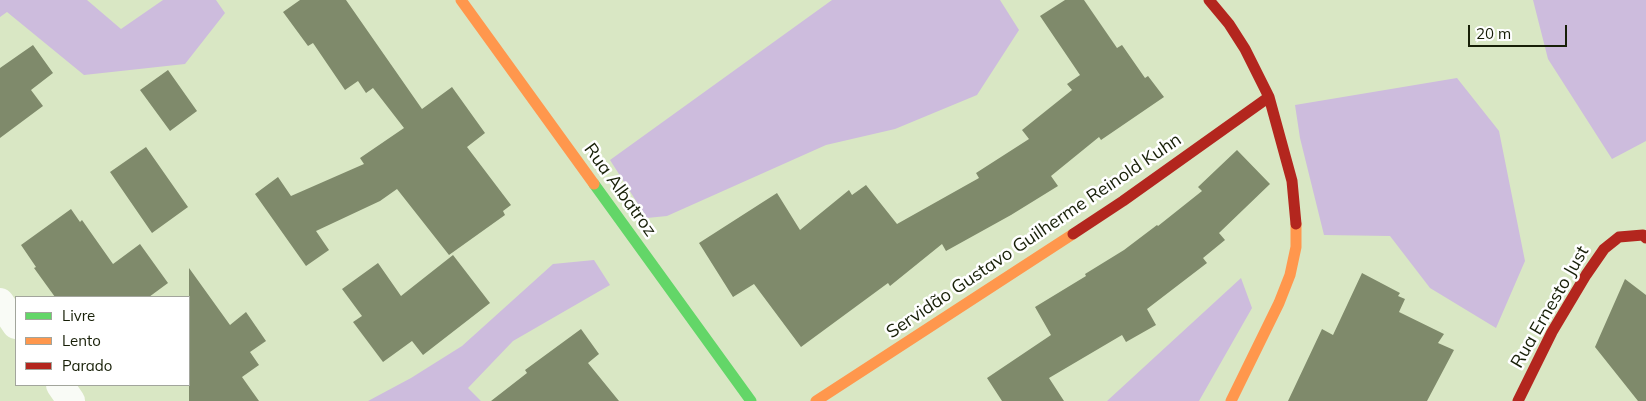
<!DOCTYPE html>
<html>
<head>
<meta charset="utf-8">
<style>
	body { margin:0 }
	#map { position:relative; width:1646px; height:401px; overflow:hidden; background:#d9e7c4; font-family:Mulish,sans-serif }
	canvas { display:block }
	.legend { position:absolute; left:15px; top:296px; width:175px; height:90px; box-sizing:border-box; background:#fff; border:1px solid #a2a59c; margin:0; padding:6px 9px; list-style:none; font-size:15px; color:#171f07 }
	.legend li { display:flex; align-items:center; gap:10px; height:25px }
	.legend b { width:25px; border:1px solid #a2a59c }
	.scale { position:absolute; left:1468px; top:25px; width:99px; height:22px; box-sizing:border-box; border:2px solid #171f07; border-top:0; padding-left:6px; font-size:15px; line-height:18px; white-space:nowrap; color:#171f07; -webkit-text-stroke:4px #fff; paint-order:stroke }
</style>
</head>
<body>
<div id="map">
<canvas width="1646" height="401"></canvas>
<ul class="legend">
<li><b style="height:6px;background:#63d668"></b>Livre</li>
<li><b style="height:6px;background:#ff974d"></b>Lento</li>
<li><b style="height:6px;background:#b3261e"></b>Parado</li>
</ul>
<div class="scale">20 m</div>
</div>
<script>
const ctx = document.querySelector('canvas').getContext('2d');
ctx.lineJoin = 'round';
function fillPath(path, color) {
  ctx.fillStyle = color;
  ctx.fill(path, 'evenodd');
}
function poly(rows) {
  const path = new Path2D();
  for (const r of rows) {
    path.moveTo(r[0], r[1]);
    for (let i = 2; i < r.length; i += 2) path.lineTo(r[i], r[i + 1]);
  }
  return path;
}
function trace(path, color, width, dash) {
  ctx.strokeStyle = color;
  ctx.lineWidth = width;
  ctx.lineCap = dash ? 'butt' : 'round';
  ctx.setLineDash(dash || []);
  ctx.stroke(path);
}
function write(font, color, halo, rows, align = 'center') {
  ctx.font = font + ' Mulish,sans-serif';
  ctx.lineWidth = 5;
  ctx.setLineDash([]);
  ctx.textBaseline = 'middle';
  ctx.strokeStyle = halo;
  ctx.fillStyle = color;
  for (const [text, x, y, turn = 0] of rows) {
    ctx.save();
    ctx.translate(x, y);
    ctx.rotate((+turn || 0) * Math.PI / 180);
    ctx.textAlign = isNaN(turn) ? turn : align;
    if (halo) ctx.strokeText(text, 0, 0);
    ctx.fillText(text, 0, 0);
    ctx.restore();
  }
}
fillPath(poly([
	[0,0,87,0,121,29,163,0,216,0,225,13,185,64,84,75,7,12,0,17],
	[832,0,1000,0,1019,30,977,95,895,129,826,145,667,216,647,218,610,160],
	[1533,0,1646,0,1646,141,1612,159,1548,59],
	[1457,78,1499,131,1525,261,1496,328,1430,288,1390,236,1324,235,1300,138,1295,105],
	[594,260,610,285,513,341,468,388,481,401,368,401,411,378,462,346,553,264],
	[1241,278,1252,308,1199,401,1107,401]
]), '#cdbcdd');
fillPath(poly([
	[300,0,346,0,422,109,452,87,485,133,467,147,511,205,503,211,505,215,449,255,397,189,380,201,316,231,329,250,306,266,255,194,278,177,291,196,364,164,360,158,404,128,373,88,366,93,358,81,345,90,313,43,308,46,283,12],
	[1065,0,1084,0,1117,48,1122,45,1145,78,1148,76,1164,97,1101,140,1099,137,1051,176,1058,186,1011,215,946,251,942,244,890,286,888,283,801,347,754,284,733,297,699,243,777,193,800,230,849,190,852,195,866,185,897,224,979,178,976,173,1029,139,1022,130,1072,90,1067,84,1080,75,1040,16],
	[33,45,53,73,31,90,43,106,0,138,0,68],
	[168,70,197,111,170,131,140,90],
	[146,147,188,207,152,233,110,172],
	[1237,150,1270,184,1219,233,1225,240,1203,258,1207,263,1147,309,1156,325,1126,342,1122,335,1049,378,1064,401,1002,401,987,378,1051,335,1035,307,1086,276,1085,274,1124,250,1157,225,1158,226,1202,191,1198,187],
	[71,209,80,222,82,220,113,264,140,244,168,283,149,297,55,297,34,268,36,267,21,245],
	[453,255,490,303,423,355,412,341,383,362,353,322,362,316,342,289,378,263,401,296],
	[189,268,230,325,246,312,266,341,250,352,259,365,242,377,259,401,189,401],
	[1362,273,1400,293,1398,296,1405,299,1399,312,1444,334,1438,343,1454,350,1427,401,1288,401,1322,329,1333,335],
	[1625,279,1646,295,1646,401,1638,401,1595,347],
	[581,329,599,354,588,363,619,401,491,401,527,373,525,370]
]), '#7f8a6b');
trace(poly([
	[0,302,16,325],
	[60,385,71,401]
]), '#f9fbf6', 28);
trace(poly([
	[594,184,751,401]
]), '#63d668', 11);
trace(poly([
	[461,0,594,184],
	[816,401,1073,234],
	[1231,401,1279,303,1290,275,1296,247,1296,224]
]), '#ff974d', 11);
trace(poly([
	[1209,0,1229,24,1245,49,1269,97,1292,181,1296,224],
	[1073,234,1123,201,1269,97],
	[1518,401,1552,332,1586,275,1604,249,1619,237,1643,235,1646,238]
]), '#b3261e', 11);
write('18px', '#171f07', '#fff', [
	["Rua Albatroz",620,190,54],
	["Servidão Gustavo Guilherme Reinold Kuhn",1034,236,-34],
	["Rua Ernesto Just",1550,307,-60]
]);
</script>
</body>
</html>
